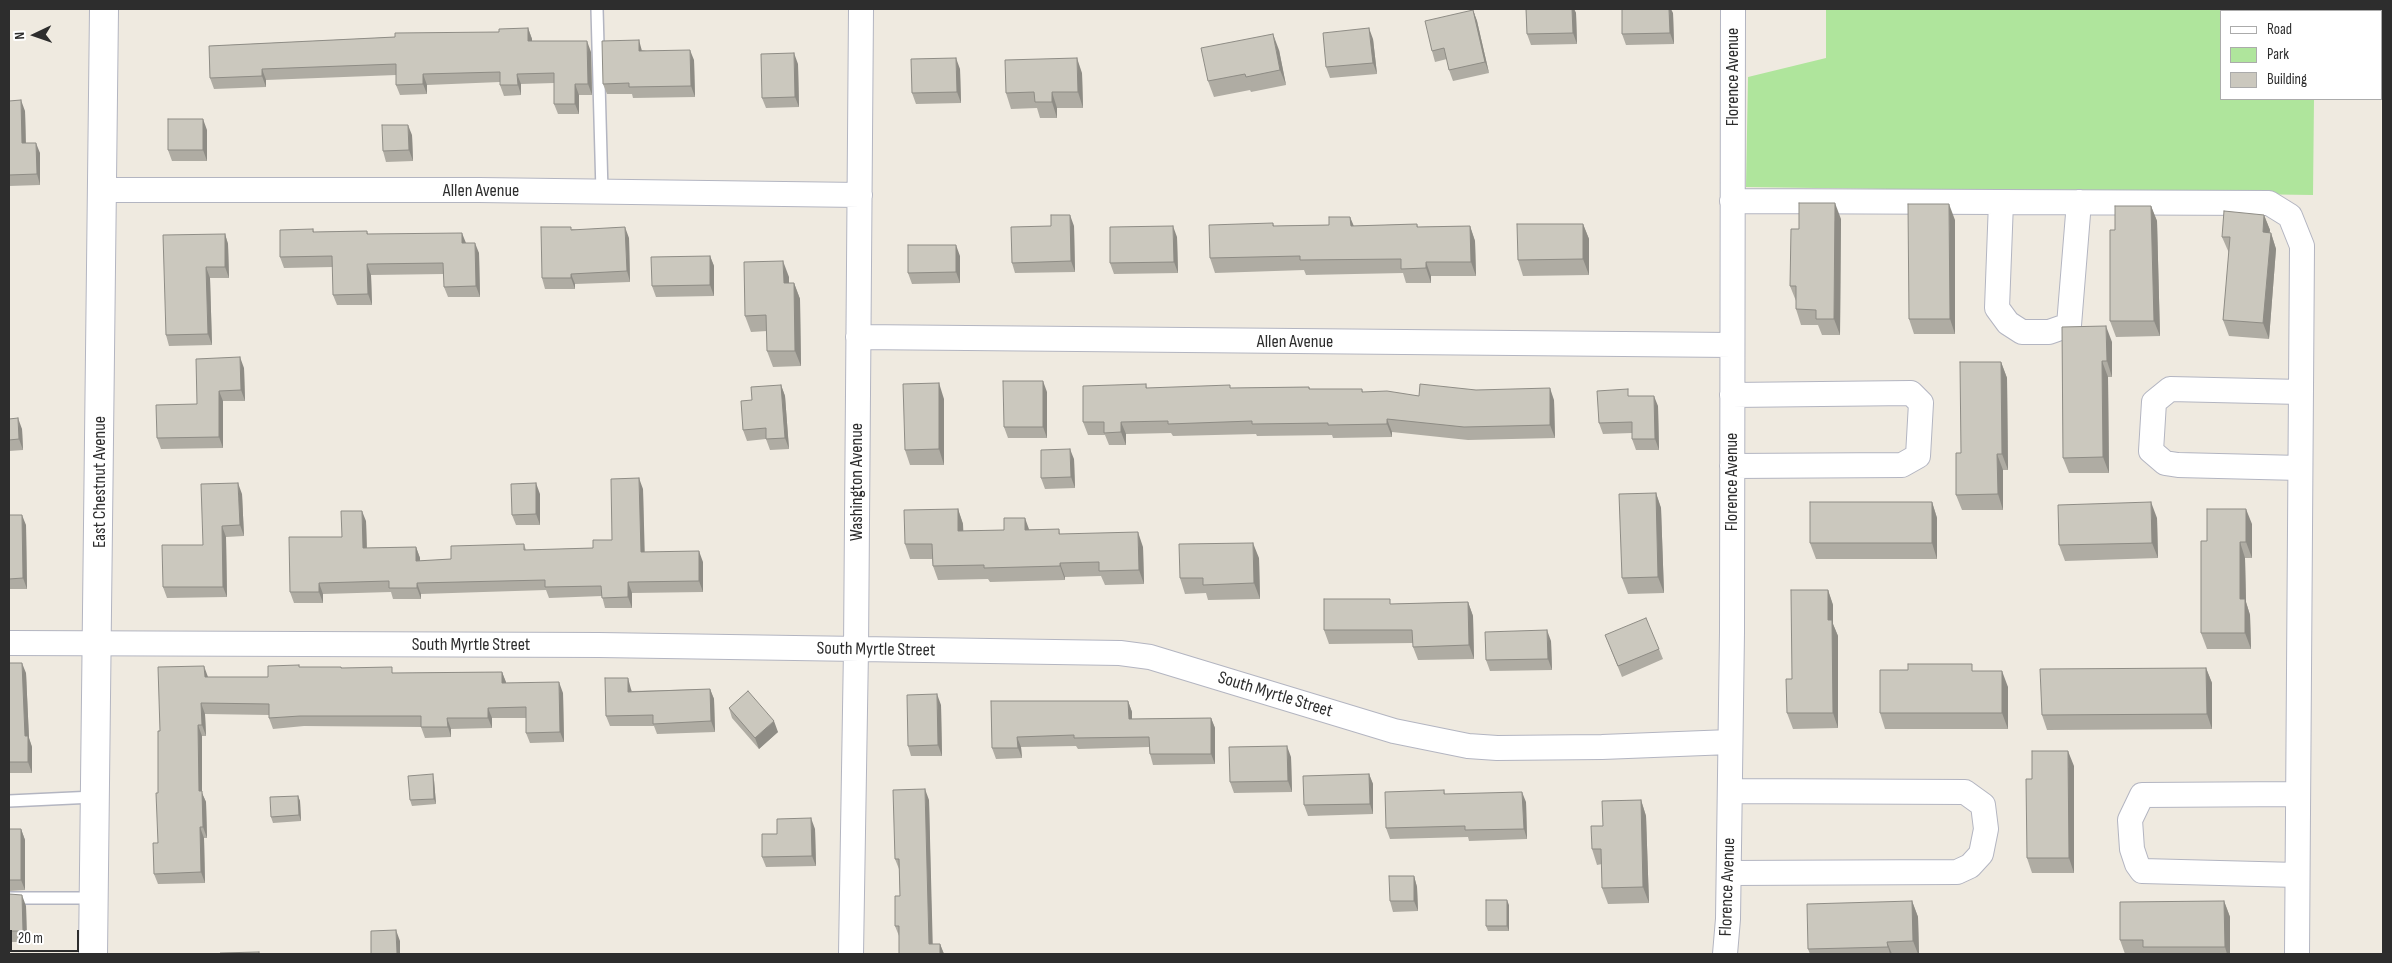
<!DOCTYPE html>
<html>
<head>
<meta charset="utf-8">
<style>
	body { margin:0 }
	#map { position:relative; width:2392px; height:963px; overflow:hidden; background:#efeae0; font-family:"Sofia Sans Condensed",sans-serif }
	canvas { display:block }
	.frame { position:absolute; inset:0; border:10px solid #2d2d2d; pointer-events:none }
	.legend { position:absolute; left:2220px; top:10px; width:162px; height:90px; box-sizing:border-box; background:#fff; border:1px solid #ababab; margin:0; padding:6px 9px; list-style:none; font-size:15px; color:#2d2d2d }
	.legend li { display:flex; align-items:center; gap:10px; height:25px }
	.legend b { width:25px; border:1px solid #ababab }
	.north { position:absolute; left:10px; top:10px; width:50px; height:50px; -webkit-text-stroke:4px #fff; paint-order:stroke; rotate:267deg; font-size:14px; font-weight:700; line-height:20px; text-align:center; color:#2d2d2d }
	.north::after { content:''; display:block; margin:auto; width:18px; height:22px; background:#2d2d2d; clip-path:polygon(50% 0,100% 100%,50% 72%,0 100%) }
	.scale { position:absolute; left:10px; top:930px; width:69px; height:22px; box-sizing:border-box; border:2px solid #2d2d2d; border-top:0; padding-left:6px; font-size:15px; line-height:18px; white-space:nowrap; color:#2d2d2d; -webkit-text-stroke:4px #fff; paint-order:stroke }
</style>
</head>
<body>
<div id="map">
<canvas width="2392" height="963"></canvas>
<div class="frame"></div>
<ul class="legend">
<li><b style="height:6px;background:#fff"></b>Road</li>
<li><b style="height:14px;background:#afe59c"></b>Park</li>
<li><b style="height:14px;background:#cbc8be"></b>Building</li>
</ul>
<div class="north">N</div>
<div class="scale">20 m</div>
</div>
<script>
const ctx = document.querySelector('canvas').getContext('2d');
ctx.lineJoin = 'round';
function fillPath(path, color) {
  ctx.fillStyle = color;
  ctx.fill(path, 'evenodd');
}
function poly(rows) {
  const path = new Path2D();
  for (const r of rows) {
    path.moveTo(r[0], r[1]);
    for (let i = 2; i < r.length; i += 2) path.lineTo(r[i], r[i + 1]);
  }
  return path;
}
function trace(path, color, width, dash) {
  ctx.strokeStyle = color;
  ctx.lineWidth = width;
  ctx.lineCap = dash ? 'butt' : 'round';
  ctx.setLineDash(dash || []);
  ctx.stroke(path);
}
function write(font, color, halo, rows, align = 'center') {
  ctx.font = font + ' "Sofia Sans Condensed",sans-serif';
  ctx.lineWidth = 4;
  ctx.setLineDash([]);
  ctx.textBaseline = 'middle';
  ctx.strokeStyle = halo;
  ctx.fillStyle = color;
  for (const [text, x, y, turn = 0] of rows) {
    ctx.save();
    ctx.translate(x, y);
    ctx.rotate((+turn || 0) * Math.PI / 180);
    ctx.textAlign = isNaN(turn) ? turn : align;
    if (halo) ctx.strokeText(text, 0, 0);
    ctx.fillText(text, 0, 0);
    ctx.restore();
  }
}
fillPath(poly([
	[1826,9,2315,9,2315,11,2221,11,2221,99,2314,99,2313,195,1746,187,1748,77,1826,58]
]), '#afe59c');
const service = poly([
	[597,9,602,192],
	[9,801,94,797],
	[9,898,93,898]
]);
const minor = poly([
	[102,190,479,190,860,195],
	[1732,201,2269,203,2290,216,2302,246,2297,954],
	[2001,202,1997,308,2008,323,2022,332,2049,332,2069,325,2079,202],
	[858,337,1732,345],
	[1732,395,1911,393,1921,403,1918,456,1902,465,1732,466],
	[2300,468,2178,465,2165,463,2151,451,2154,402,2170,389,2301,392],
	[9,643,599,645,1120,653,1150,657,1394,731,1468,746,1497,748,1602,747,1730,742],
	[1729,873,1957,872,1970,866,1981,854,1986,829,1983,805,1965,792,1730,791],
	[2297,875,2142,871,2137,864,2132,849,2130,820,2142,795,2298,794],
	[851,954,856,649,861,9],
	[1725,954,1728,919,1732,632,1733,9]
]);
const tertiary = poly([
	[93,954,104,9]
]);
trace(service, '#b3b5c1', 14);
trace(minor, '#b3b5c1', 26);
trace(tertiary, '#b3b5c1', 30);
trace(service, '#fff', 11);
trace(minor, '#fff', 24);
trace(tertiary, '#fff', 28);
fillPath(poly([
	[1526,9,1574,9,1576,13,1577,44,1531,45,1527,34],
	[1473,10,1477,21,1489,73,1453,81,1449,70,1447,59,1435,62,1432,51],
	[1673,13,1674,44,1626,45,1622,34],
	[528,28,532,39,532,41,591,52,592,95,579,95,579,114,558,114,554,104,554,83,521,84,521,95,504,96,500,85,500,82,427,85,427,94,400,95,396,85,396,75,266,80,266,87,214,89,210,78,209,46,499,32],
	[1373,39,1377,74,1330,78,1326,67],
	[642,50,694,60,695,97,633,98,632,94,607,94,603,84],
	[1279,50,1286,85,1251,92,1250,90,1214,97,1208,81],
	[798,64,799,107,766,108,762,98],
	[960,69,961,103,916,104,912,93],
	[1082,73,1083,108,1057,108,1057,118,1040,118,1037,108,1011,109,1006,93],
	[9,101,25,111,26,143,40,153,40,185,9,186],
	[207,130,207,161,172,161,168,150],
	[412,135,413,161,386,162,383,151],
	[2151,206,2157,221,2160,336,2116,337,2110,321,2115,230],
	[2264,215,2270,230,2269,233,2271,233,2276,249,2269,339,2229,336,2223,320,2229,253,2222,237],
	[1350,217,1353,226,1417,224,1418,227,1470,226,1475,241,1476,276,1431,276,1431,283,1406,283,1403,273,1306,275,1304,270,1215,273,1210,258,1273,223,1274,226,1329,225],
	[1841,219,1840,335,1822,335,1818,325,1801,325,1796,309,1796,301,1790,286,1799,229],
	[1955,220,1955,334,1914,334,1909,319],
	[1583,224,1589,239,1589,275,1523,276,1518,260],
	[1051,226,1074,226,1075,272,1015,273,1012,263],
	[313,229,314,232,367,231,368,234,466,243,479,253,480,297,448,297,444,287,444,274,371,275,372,305,337,305,333,295,333,267,284,268,280,257],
	[572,229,629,238,630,282,575,284,575,289,545,289,542,278],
	[225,234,228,244,229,278,210,278,212,345,169,346,166,335],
	[1177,237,1178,273,1114,274,1110,263],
	[710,256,714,266,714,296,656,297,652,286],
	[960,256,960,283,912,284,908,273],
	[789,277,789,283,794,283,800,299,801,366,773,367,767,351,767,331,751,332,745,316],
	[2062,327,2112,342,2112,377,2108,377,2109,473,2069,473,2063,458],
	[2001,362,2007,378,2008,470,2003,470,2003,510,1962,510,1956,495,1961,453],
	[244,368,245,401,223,401,223,448,161,449,157,438,197,404],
	[1146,384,1147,388,1231,388,1309,387,1310,389,1362,389,1363,392,1419,396,1554,400,1555,438,1468,440,1392,432,1392,437,1333,438,1332,435,1257,436,1256,434,1173,436,1171,433,1126,434,1126,445,1109,445,1105,435,1088,435,1083,422],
	[781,385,785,396,789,449,770,450,766,439,747,441,743,430,752,400],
	[1047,392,1047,438,1008,438,1004,427],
	[1630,396,1658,406,1659,450,1636,450,1632,439,1632,433,1603,434,1599,423],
	[944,399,944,465,910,465,905,450],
	[9,419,22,429,23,450,9,451],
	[1074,459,1075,488,1045,489,1041,478],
	[643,489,644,552,703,562,703,592,632,593,632,608,605,608,602,596,549,598,546,590,421,594,421,599,393,599,391,592,323,594,323,603,294,603,290,592,342,537,366,521,367,548,416,547,420,558,420,561,451,559,524,544,526,550,593,548,612,540],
	[1656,493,1661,508,1664,593,1628,594,1622,578],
	[242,494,244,536,226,537,227,597,167,598,163,587,203,545],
	[540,494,540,525,516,525,512,515],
	[1932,502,1937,518,1937,559,1816,559,1810,543],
	[958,509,963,524,963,531,1059,529,1060,534,1143,547,1144,584,1105,585,1101,576,1065,577,1065,580,990,582,988,579,938,580,933,566,932,559,910,559,905,544],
	[9,515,26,525,27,589,9,589],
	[2157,518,2158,558,2065,561,2059,545],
	[2252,524,2252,558,2245,558,2246,602,2250,615,2251,649,2207,649,2201,633,2207,541],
	[1259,558,1260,599,1208,600,1206,593,1185,594,1180,578],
	[1828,590,1833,605,1833,624,1838,636,1838,728,1793,729,1787,713,1792,679],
	[1468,602,1473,616,1474,659,1418,660,1413,647,1413,643,1329,644,1324,630,1392,604],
	[1605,635,1659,649,1663,659,1622,677],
	[1551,641,1552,670,1490,671,1486,660],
	[9,663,26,673,29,738,32,747,32,773,9,773],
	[300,667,341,667,342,668,394,673,502,672,506,683,563,693,564,742,530,743,526,733,526,718,492,718,492,728,451,729,451,737,425,738,421,727,304,726,273,729,269,718,269,715,205,714,206,736,202,736,202,793,206,802,207,838,204,838,205,883,158,884,154,874,158,843,160,731,208,677,268,677],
	[2206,668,2212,683,2212,729,2047,730,2042,715],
	[1975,671,2008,687,2008,729,1885,729,1880,713],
	[631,689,632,691,710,689,714,699,715,732,657,734,654,726,610,726,606,716],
	[991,701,1128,701,1132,712,1132,719,1211,718,1215,728,1215,764,1153,765,1150,754,1149,747,1078,749,1076,746,1021,747,1022,758,996,759,992,748],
	[941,705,942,756,911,756,908,746],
	[729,708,778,732,759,749,732,718],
	[1291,757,1292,792,1234,793,1230,782],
	[2074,766,2074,873,2032,873,2027,858,2032,779],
	[1369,774,1373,784,1373,814,1308,816,1304,805],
	[434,780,436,804,412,806,410,800],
	[1444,790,1445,794,1526,802,1527,839,1469,841,1468,837,1390,839,1386,828],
	[298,796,300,801,301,821,273,823,271,817],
	[929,800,932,944,940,944,944,954,899,954,899,936,895,926,900,896,899,869,895,859],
	[1641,800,1646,816,1649,903,1608,904,1602,888,1602,864,1597,865,1592,849,1603,826],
	[9,829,21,829,25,840,25,890,9,891],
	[815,829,816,866,766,867,762,857,777,834],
	[1414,876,1417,887,1418,911,1393,912,1390,901],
	[9,894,26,906,27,942,9,942],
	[1912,901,1918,917,1919,954,1810,954,1808,949],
	[2224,901,2230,917,2230,954,2125,954,2120,940],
	[1509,905,1509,931,1488,931,1486,926]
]), '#afaca3');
fillPath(poly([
	[1572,9,1574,9,1576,13,1577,44,1573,33],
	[1669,9,1671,9,1673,13,1674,44,1670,33],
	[1473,10,1477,21,1489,73,1485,62],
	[528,28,532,39,532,52,528,41],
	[1369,28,1373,39,1377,74,1373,63],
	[1273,34,1279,50,1286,85,1280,70],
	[639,40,642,51,639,51],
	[587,41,591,52,592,95,588,84],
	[690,50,694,60,695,97,691,86],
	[794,53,798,64,799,107,795,97],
	[956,58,960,69,961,103,957,92],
	[1077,58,1082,73,1083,108,1078,92],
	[262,69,266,80,266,87,262,76],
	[423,74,427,85,427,94,423,84],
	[517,74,521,84,521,95,518,85],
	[575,84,579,95,579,114,575,104],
	[1052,92,1057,108,1057,118,1052,102],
	[21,100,25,111,26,154,22,143],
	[203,119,207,130,207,161,203,150],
	[408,125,412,135,413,161,409,150],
	[36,143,40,153,40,185,37,174],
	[1835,203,1841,219,1840,335,1834,319],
	[1949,204,1955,220,1955,334,1950,319],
	[2151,206,2157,221,2160,336,2154,321],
	[1070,215,1074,226,1075,272,1071,261],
	[2264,215,2270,230,2268,248,2263,232],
	[1350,217,1356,231,1351,226],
	[1583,224,1589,239,1589,275,1583,259],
	[1173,226,1177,237,1178,273,1174,262],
	[1470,226,1475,241,1476,276,1471,262],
	[625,227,629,238,630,282,627,271],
	[462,233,466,243,462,243],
	[2271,233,2276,249,2269,339,2263,323],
	[225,234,228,244,229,278,225,267],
	[475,243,479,253,480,297,476,286],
	[956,245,960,256,960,283,956,272],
	[710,256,714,266,714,296,710,285],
	[783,261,789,277,789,299,784,283],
	[1426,262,1431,276,1431,283,1426,268],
	[367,264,371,275,372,305,368,294],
	[206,267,210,278,212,345,208,334],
	[571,274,575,284,575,289,571,278],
	[794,283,800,299,801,366,795,351],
	[2106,326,2112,342,2112,377,2107,361],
	[240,357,244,368,245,401,241,390],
	[2102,361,2108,377,2109,473,2103,457],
	[2001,362,2007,378,2008,470,2002,454],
	[1043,381,1047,392,1047,438,1043,427],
	[939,383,944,399,944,465,939,449],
	[781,385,785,396,789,449,785,438],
	[1550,388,1554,400,1555,438,1550,425],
	[219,391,223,401,223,448,219,437],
	[1654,396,1658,406,1659,450,1655,439],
	[18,418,22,429,23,450,19,439],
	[1387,419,1392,432,1392,437,1387,424],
	[1121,422,1126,434,1126,445,1121,432],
	[1070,449,1074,459,1075,488,1071,477],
	[1997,454,2003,470,2003,510,1998,494],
	[639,478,643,489,645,562,641,552],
	[238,483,242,494,244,536,240,525],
	[536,483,540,494,540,525,536,514],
	[1656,493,1661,508,1664,593,1658,577],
	[1932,502,1937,518,1937,559,1932,543],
	[2151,502,2157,518,2158,558,2152,543],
	[958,509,963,524,964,545,958,531],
	[2246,509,2252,524,2252,558,2246,542],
	[362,511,366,521,367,559,363,548],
	[22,515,26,525,27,589,23,578],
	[1025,518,1030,532,1025,530],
	[222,526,226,537,227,597,223,587],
	[1138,532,1143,547,1144,584,1139,570],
	[2240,542,2245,558,2246,602,2250,615,2251,649,2245,633,2240,599],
	[1253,543,1259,558,1260,599,1254,583],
	[416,547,420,558,420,572,416,561],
	[699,551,703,562,703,592,699,581],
	[1060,563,1065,577,1065,580,1060,566],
	[628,582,632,593,632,608,628,597],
	[319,583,323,594,323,603,319,592],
	[417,583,421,594,421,599,417,588],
	[1828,590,1833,605,1833,624,1838,636,1838,728,1833,713,1828,620],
	[1468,602,1473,616,1474,659,1469,645],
	[1547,630,1551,641,1552,670,1548,659],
	[22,663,26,673,29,738,32,747,32,773,28,762,25,736],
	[204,666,208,677,208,687,205,677],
	[2206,668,2212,683,2212,729,2207,714],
	[2002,671,2008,687,2008,729,2002,713],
	[502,672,506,682,506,694,502,683],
	[628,678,631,689,632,702,628,692],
	[559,682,563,693,564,742,560,732],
	[710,689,714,699,715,732,711,721],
	[937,694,941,705,942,756,938,745],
	[1128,701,1132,712,1132,729,1129,719],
	[201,703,205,714,206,736,202,725],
	[488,708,492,718,492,728,488,718],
	[447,718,451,729,451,737,448,727],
	[1211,718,1215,728,1215,764,1211,754],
	[774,721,778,732,759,749,755,738],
	[198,725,202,736,202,793,206,802,207,838,203,827,199,791],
	[1017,737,1021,747,1022,758,1018,748],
	[1287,746,1291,757,1292,792,1288,781],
	[2068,751,2074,766,2074,873,2069,858],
	[433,774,434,780,436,804,434,799],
	[1369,774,1373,784,1373,814,1370,804],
	[925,789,929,800,933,954,929,944],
	[1522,792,1526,802,1527,839,1524,829],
	[298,796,300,801,301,821,299,815],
	[1641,800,1646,816,1649,903,1643,887],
	[811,818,815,829,816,866,812,856],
	[200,827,204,838,205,883,201,872],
	[21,829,25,840,25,890,21,880],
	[1414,876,1417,887,1418,911,1414,901],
	[22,895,26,906,27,942,23,931],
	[1507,900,1509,905,1509,931,1507,926],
	[1912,901,1918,917,1919,954,1918,954,1913,941],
	[2224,901,2230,917,2230,954,2227,954,2225,947],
	[396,930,400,941,400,954,397,954],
	[1887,942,1892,954,1890,954,1888,947],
	[940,944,944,954,940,954]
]), '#8e8c85');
const building = poly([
	[1526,9,1572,9,1573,33,1527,34,1526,9],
	[1622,9,1669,9,1670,33,1622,34,1622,9],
	[1473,10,1485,62,1449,70,1444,48,1432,51,1425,21,1473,10],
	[528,28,528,41,587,41,588,84,575,84,575,104,554,104,554,73,517,74,518,85,500,85,500,72,423,74,423,84,396,85,396,64,262,69,262,76,210,78,209,46,395,37,395,33,499,32,499,29,528,28],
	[1369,28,1373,63,1326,67,1323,33,1369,28],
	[1273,34,1280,70,1246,77,1245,74,1208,81,1201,48,1273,34],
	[639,40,639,51,690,50,691,86,629,87,629,83,603,84,602,41,639,40],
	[794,53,795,97,762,98,761,54,794,53],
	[956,58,957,92,912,93,911,59,956,58],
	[1077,58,1078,92,1052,92,1052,102,1035,102,1034,92,1006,93,1005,60,1077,58],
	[21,100,22,143,36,143,37,174,9,175,9,101,21,100],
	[168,119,203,119,203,150,168,150,168,119],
	[382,125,408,125,409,150,383,151,382,125],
	[1799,203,1835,203,1834,319,1816,319,1816,310,1796,309,1796,286,1790,286,1791,229,1799,229,1799,203],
	[1908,204,1949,204,1950,319,1909,319,1908,204],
	[2115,206,2151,206,2154,321,2110,321,2110,230,2115,230,2115,206],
	[2224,211,2264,215,2263,232,2271,233,2263,323,2223,320,2230,237,2222,237,2224,211],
	[1051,215,1070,215,1071,261,1012,263,1011,227,1051,226,1051,215],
	[1329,217,1350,217,1351,226,1417,224,1417,227,1470,226,1471,262,1426,262,1426,268,1401,269,1401,259,1300,260,1300,256,1210,258,1209,225,1273,223,1273,226,1329,225,1329,217],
	[1517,224,1583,224,1583,259,1518,260,1517,224],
	[1173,226,1174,262,1110,263,1110,227,1173,226],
	[541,227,571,227,571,230,625,227,627,271,571,274,571,278,542,278,541,227],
	[313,229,313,232,367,231,367,234,462,233,462,243,475,243,476,286,444,287,443,263,367,264,368,294,333,295,332,256,280,257,280,230,313,229],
	[225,234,225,267,206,267,208,334,166,335,163,235,225,234],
	[908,245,956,245,956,272,908,273,908,245],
	[710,256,710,285,652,286,651,257,710,256],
	[783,261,784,283,794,283,795,351,767,351,766,315,745,316,744,262,783,261],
	[2106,326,2107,361,2102,361,2103,457,2063,458,2062,327,2106,326],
	[240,357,241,390,219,391,219,437,157,438,156,405,197,404,196,359,240,357],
	[1960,362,2001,362,2002,454,1997,454,1998,494,1956,495,1956,453,1961,453,1960,362],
	[1003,381,1043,381,1043,427,1004,427,1003,381],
	[939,383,939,449,905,450,903,384,939,383],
	[1146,384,1146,388,1230,385,1230,388,1309,387,1309,389,1362,389,1362,392,1387,391,1419,396,1420,384,1476,390,1550,388,1550,425,1464,427,1387,419,1387,424,1328,425,1328,423,1252,424,1252,421,1168,424,1168,421,1121,422,1121,432,1104,433,1104,422,1083,422,1083,386,1146,384],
	[781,385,785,438,766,439,766,428,743,430,741,401,752,400,751,387,781,385],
	[1628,389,1628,396,1654,396,1655,439,1632,439,1632,422,1599,423,1597,391,1628,389],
	[18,418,19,439,9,440,9,419,18,418],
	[1070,449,1071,477,1041,478,1041,450,1070,449],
	[639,478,641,552,699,551,699,581,628,582,628,597,602,598,601,586,545,587,545,580,417,583,417,588,389,588,389,581,319,583,319,592,290,592,289,537,342,537,341,511,362,511,363,548,416,547,416,561,451,559,451,546,524,544,524,550,593,548,593,540,612,540,611,479,639,478],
	[238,483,240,525,222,526,223,587,163,587,162,545,203,545,201,484,238,483],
	[536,483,536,514,512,515,511,484,536,483],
	[1656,493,1658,577,1622,578,1619,494,1656,493],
	[1810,502,1932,502,1932,543,1810,543,1810,502],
	[2151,502,2152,543,2059,545,2058,505,2151,502],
	[958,509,958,531,1004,530,1004,518,1025,518,1025,530,1059,529,1059,534,1138,532,1139,570,1099,571,1099,562,1060,563,1060,566,984,568,984,565,933,566,932,544,905,544,904,510,958,509],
	[2207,509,2246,509,2246,542,2240,542,2240,599,2245,599,2245,633,2201,633,2201,541,2207,541,2207,509],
	[9,515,22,515,23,578,9,579,9,515],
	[1253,543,1254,583,1203,585,1203,578,1180,578,1179,544,1253,543],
	[1791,590,1828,590,1828,620,1832,620,1833,713,1787,713,1786,679,1792,679,1791,590],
	[1324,599,1390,599,1390,604,1468,602,1469,645,1413,647,1412,630,1324,630,1324,599],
	[1646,618,1659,649,1618,666,1605,635,1646,618],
	[1547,630,1548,659,1486,660,1485,632,1547,630],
	[9,663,22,663,25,736,28,736,28,762,9,762,9,663],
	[1908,664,1972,664,1972,671,2002,671,2002,713,1880,713,1880,670,1908,670,1908,664],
	[299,665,299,667,341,667,341,668,392,667,392,673,502,672,502,683,559,682,560,732,526,733,526,707,488,708,488,718,447,718,448,727,421,727,421,716,300,716,269,718,269,704,201,703,202,725,198,725,199,791,202,791,203,827,200,827,201,872,154,874,153,843,158,843,156,793,158,793,158,731,160,731,158,667,204,666,205,677,268,677,268,666,299,665],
	[2206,668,2207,714,2042,715,2040,669,2206,668],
	[605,678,628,678,628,692,710,689,711,721,653,724,653,715,606,716,605,678],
	[748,691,774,721,755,738,729,708,748,691],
	[937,694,938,745,908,746,907,695,937,694],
	[991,701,1128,701,1129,719,1211,718,1211,754,1150,754,1149,737,1074,738,1074,735,1017,737,1018,748,992,748,991,701],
	[1287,746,1288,781,1230,782,1229,747,1287,746],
	[2032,751,2068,751,2069,858,2027,858,2026,779,2032,779,2032,751],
	[433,774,434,799,410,800,408,776,433,774],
	[1369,774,1370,804,1304,805,1303,776,1369,774],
	[925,789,929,944,940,944,940,954,899,954,899,926,895,926,895,896,900,896,899,859,895,859,893,790,925,789],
	[1444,790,1444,794,1522,792,1524,829,1465,830,1465,826,1386,828,1385,792,1444,790],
	[298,796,299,815,271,817,270,797,298,796],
	[1641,800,1643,887,1602,888,1601,849,1592,849,1591,826,1603,826,1602,801,1641,800],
	[811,818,812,856,762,857,762,834,777,834,777,819,811,818],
	[9,829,21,829,21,880,9,880,9,829],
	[1389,876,1414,876,1414,901,1390,901,1389,876],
	[9,894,22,895,23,931,9,931,9,894],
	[1486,900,1507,900,1507,926,1486,926,1486,900],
	[1912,901,1913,941,1887,942,1888,947,1808,949,1807,904,1912,901],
	[2224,901,2225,947,2143,947,2143,940,2120,940,2120,902,2224,901],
	[396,930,397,954,371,954,371,931,396,930],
	[259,952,259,954,220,954,220,953,259,952]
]);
fillPath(building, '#cbc8be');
trace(building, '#8e8c85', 1);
write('18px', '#2d2d2d', '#fff', [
	["Florence Avenue",1733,77,-90],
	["Allen Avenue",481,191],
	["Allen Avenue",1295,342],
	["East Chestnut Avenue",100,482,-90],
	["Washington Avenue",857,482,-90],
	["Florence Avenue",1732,482,-90],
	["South Myrtle Street",471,645],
	["South Myrtle Street",876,650,1],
	["South Myrtle Street",1275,695,17],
	["Florence Avenue",1728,887,-88]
]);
</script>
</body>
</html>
